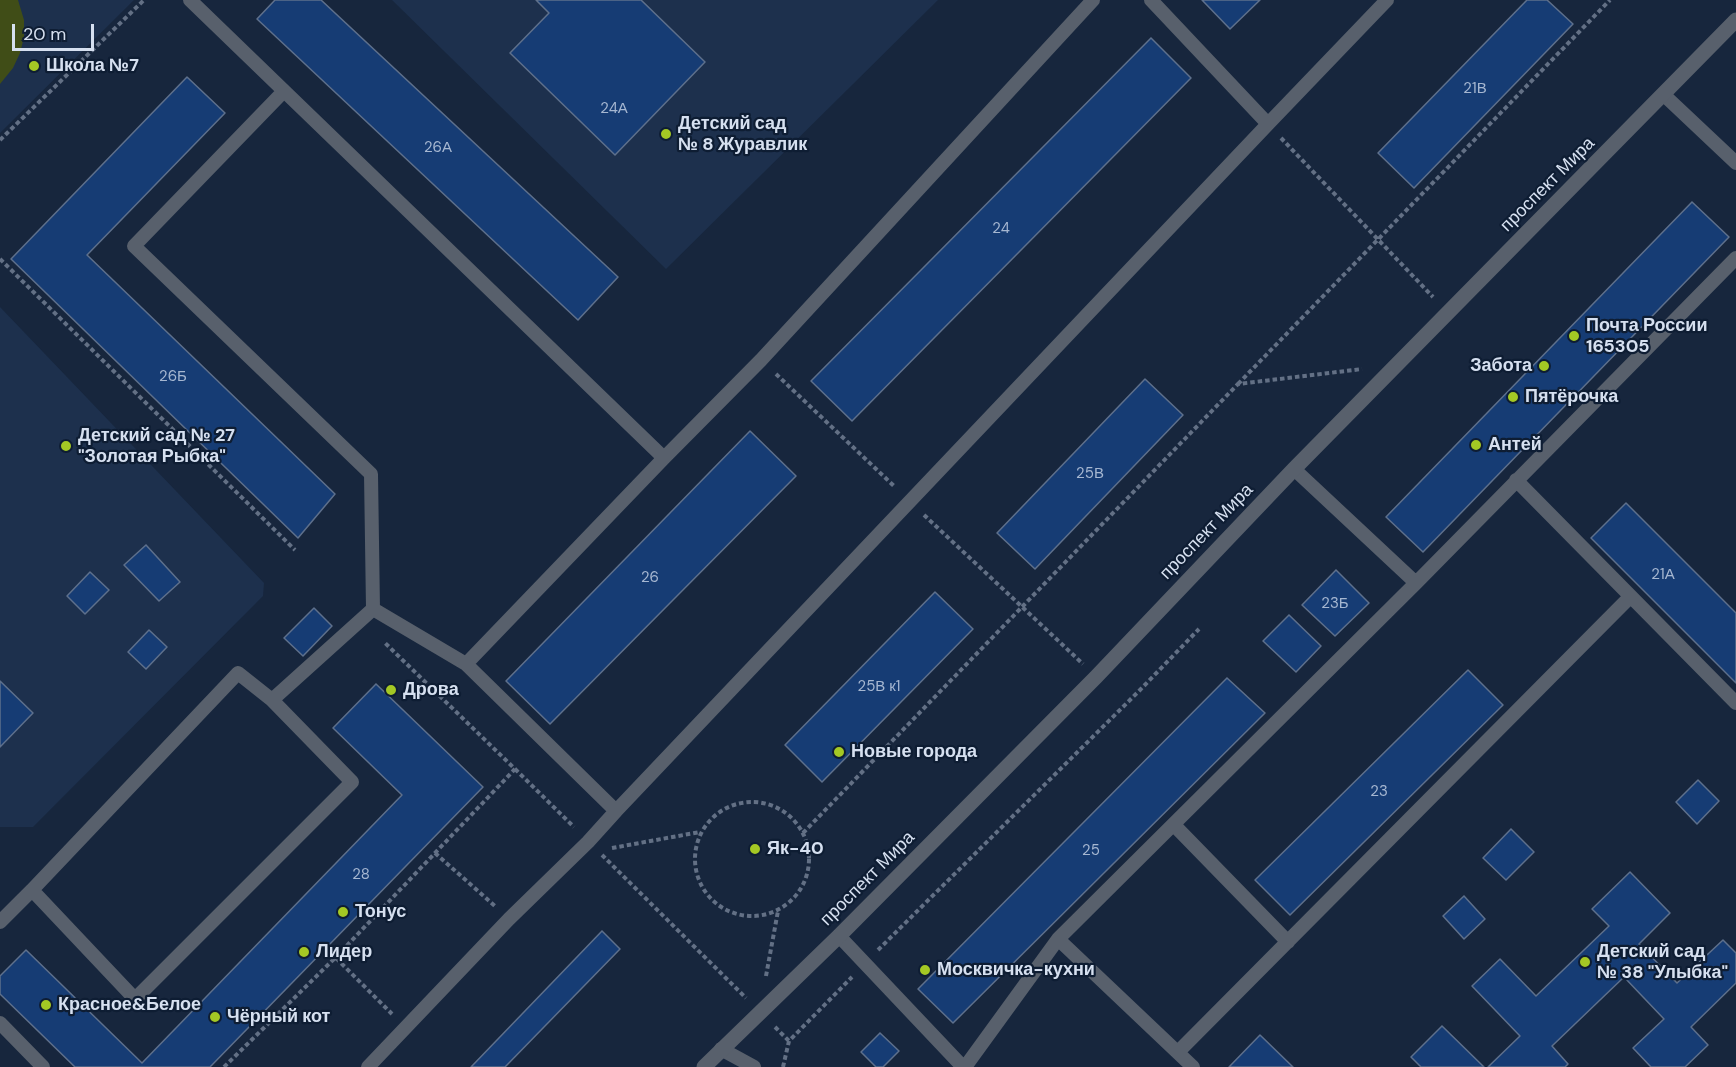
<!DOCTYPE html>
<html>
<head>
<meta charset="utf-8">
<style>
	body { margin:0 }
	#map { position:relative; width:1736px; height:1067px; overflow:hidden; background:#17263d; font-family:"DM Sans",sans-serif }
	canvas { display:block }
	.scale { position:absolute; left:12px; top:24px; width:82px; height:27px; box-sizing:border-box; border:3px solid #d6e0f0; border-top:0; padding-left:8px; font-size:18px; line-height:21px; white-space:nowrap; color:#d6e0f0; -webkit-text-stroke:4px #0e1d33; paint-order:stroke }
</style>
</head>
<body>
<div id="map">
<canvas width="1736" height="1067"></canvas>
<div class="scale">20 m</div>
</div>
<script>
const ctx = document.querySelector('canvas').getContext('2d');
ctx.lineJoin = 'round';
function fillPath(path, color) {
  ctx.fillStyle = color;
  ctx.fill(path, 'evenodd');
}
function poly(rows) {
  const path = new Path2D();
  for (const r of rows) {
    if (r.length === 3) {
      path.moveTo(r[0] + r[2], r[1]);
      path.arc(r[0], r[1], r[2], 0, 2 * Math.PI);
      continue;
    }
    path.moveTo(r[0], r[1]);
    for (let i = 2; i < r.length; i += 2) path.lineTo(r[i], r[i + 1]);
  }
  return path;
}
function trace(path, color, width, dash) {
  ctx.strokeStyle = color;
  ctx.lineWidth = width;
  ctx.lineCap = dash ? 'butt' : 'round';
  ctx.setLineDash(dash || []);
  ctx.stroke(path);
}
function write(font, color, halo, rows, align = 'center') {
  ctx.font = font + ' "DM Sans",sans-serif';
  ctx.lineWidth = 4.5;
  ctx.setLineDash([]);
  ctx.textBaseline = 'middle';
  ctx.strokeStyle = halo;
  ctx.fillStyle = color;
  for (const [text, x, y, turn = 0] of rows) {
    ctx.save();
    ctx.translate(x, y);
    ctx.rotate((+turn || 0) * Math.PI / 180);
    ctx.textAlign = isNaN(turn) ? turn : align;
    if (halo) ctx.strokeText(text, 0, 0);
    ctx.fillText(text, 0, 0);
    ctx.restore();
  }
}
fillPath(poly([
	[0,0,134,0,0,133],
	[392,0,938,0,666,269],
	[0,307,264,583,263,596,33,827,0,827]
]), '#1d304d');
fillPath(poly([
	[0,0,18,0,24,20,24,37,20,53,13,68,0,84]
]), '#404d17');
const building = poly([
	[275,0,321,0,618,277,578,320,257,19,275,0],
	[536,0,641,0,705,62,615,155,510,53,549,13,536,0],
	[1202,0,1260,0,1230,29,1202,0],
	[1527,0,1547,0,1573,24,1414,188,1378,153,1527,0],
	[1151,38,1191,78,852,421,811,381,1151,38],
	[187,77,225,113,87,255,335,494,298,538,11,259,187,77],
	[1692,202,1729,237,1423,552,1386,517,1692,202],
	[1145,379,1183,415,1035,569,997,533,1145,379],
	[750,431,796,476,550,724,506,681,750,431],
	[1626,503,1736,613,1736,683,1591,538,1626,503],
	[146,545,180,582,159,601,124,565,146,545],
	[1336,570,1369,603,1335,636,1302,605,1336,570],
	[90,572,109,590,85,614,67,596,90,572],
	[935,592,973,629,822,782,785,745,935,592],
	[314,608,332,626,303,656,284,638,314,608],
	[1289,615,1321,646,1296,672,1263,641,1289,615],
	[149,630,167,647,146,669,128,652,149,630],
	[1468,670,1503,705,1290,915,1255,880,1468,670],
	[1227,678,1265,713,953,1023,918,989,1227,678],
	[0,681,33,713,0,747,0,681],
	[376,684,483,787,210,1067,75,1067,0,994,0,976,26,950,142,1063,402,795,333,728,376,684],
	[1698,780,1719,801,1697,824,1676,802,1698,780],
	[1511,829,1534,852,1506,880,1483,858,1511,829],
	[1630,872,1670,913,1639,944,1677,983,1723,940,1736,953,1736,983,1691,1027,1708,1045,1685,1067,1651,1067,1633,1048,1664,1019,1624,977,1552,1046,1568,1064,1565,1067,1488,1067,1520,1036,1472,986,1500,959,1536,996,1609,926,1592,909,1630,872],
	[1464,896,1485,919,1464,939,1443,916,1464,896],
	[602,931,620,949,505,1067,471,1067,602,931],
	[1442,1026,1484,1067,1421,1067,1411,1057,1442,1026],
	[880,1033,899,1051,883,1067,876,1067,861,1052,880,1033],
	[1260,1035,1293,1067,1229,1067,1260,1035]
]);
fillPath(building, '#163c74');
trace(building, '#5e708c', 1.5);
trace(poly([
	[1281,138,1433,297],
	[0,140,144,0],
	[0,259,295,550],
	[776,374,895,487],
	[1238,384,1610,0],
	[924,515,1083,664],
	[515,769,574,827],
	[752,859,57],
	[803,833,1238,384,1362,369],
	[612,848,700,832],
	[435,853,495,906],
	[602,855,746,998],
	[878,950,1139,691,1199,629],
	[336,958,392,1014],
	[766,976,778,911],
	[775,1027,789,1041],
	[224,1067,336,957,515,769,384,642],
	[783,1067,789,1041,852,977]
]), '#637085', 4, [4.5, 3]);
trace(poly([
	[190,0,664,458],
	[1151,0,1268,124],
	[284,91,134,246,371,474,373,609],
	[1664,95,1736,163],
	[1294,469,1416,583],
	[1516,480,1736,703],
	[616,811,1268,124,1387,0],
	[1174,825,1288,942],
	[32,890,238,673,272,700],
	[0,922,32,890,135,999,352,782,272,700,373,609,466,664],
	[839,936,963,1067],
	[1058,939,1193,1067],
	[0,1023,43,1067],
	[721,1049,754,1067],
	[1178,1052,1630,597],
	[368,1067,509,919,588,842,616,811,466,664,664,458,761,360,1093,0],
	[965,1067,1058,939,1416,583,1736,258]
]), '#58606c', 14);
trace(poly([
	[704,1067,839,936,1096,677,1294,469,1736,20]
]), '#58606c', 15);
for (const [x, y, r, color] of [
	[34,66,6,"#a4c824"],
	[666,134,6,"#a4c824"],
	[1574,336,6,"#a4c824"],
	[1544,366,6,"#a4c824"],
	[1513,397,6,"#a4c824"],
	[1476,445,6,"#a4c824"],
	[66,446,6,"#a4c824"],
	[391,690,6,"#a4c824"],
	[839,752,6,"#a4c824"],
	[755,849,6,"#a4c824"],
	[343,912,6,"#a4c824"],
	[304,952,6,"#a4c824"],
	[1585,962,6,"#a4c824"],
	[925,970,6,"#a4c824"],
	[46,1005,6,"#a4c824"],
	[215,1017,6,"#a4c824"]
]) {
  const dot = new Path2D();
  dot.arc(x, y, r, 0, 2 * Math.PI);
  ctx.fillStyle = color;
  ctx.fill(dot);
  trace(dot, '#0e1d33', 2);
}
write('15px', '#a6b7d1', null, [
	["21В",1475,89],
	["24А",614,109],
	["26А",438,148],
	["24",1001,229],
	["26Б",173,377],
	["25В",1090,474],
	["21А",1663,575],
	["26",650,578],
	["23Б",1335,604],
	["25В к1",879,687],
	["23",1379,792],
	["25",1091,851],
	["28",361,875]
]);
write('bold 18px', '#d6e0f0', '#0e1d33', [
	["Школа №7",46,66],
	["Детский сад",678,124],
	["№ 8 Журавлик",678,145],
	["Почта России",1586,326],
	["165305",1586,347],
	["Забота",1532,366,"right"],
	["Пятёрочка",1525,397],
	["Детский сад № 27",78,436],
	["\"Золотая Рыбка\"",78,457],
	["Антей",1488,445],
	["Дрова",403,690],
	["Новые города",851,752],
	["Як-40",767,849],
	["Тонус",355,912],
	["Лидер",316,952],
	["Детский сад",1597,952],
	["№ 38 \"Улыбка\"",1597,973],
	["Москвичка-кухни",937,970],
	["Красное&Белое",58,1005],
	["Чёрный кот",227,1017]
], 'left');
write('18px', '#d6e0f0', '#0e1d33', [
	["проспект Мира",1548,185,-45],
	["проспект Мира",1207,532,-46],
	["проспект Мира",868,879,-45]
]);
</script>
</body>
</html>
